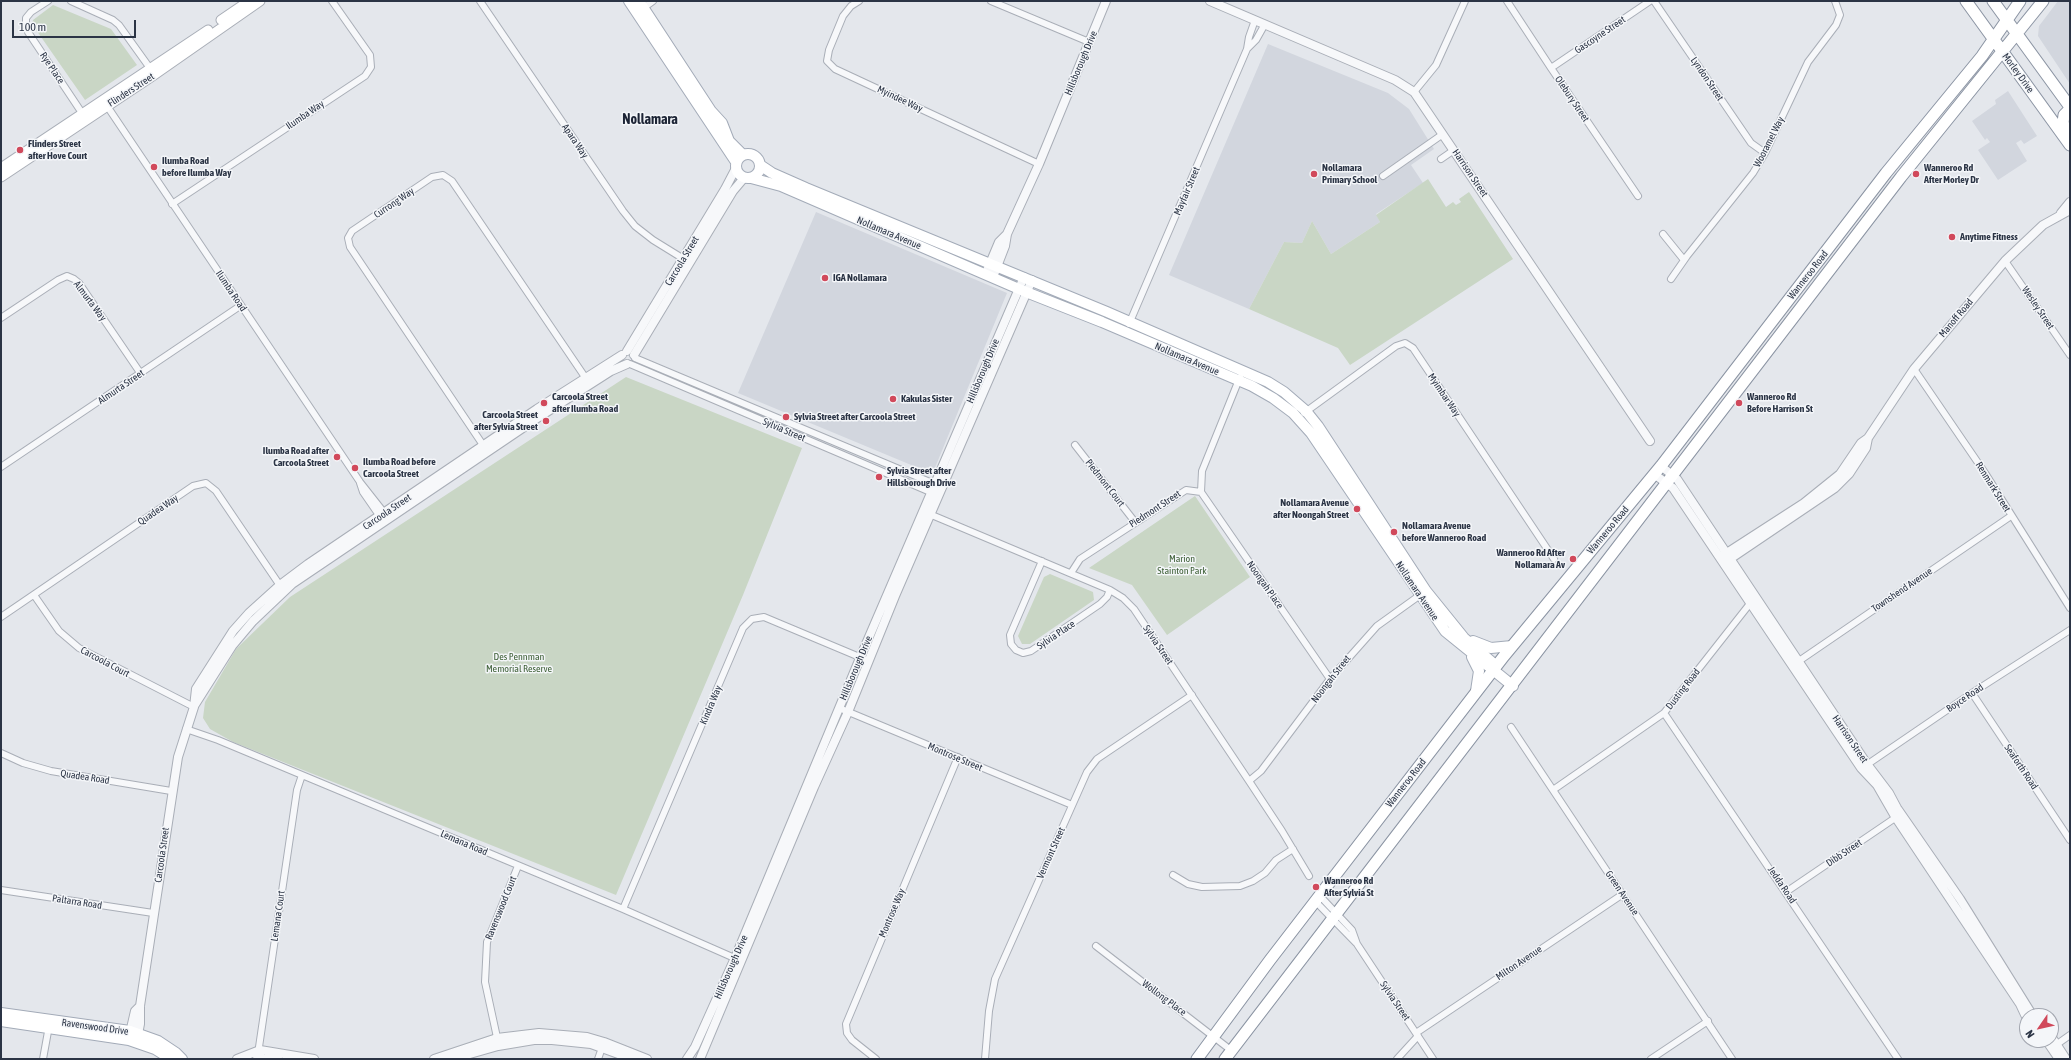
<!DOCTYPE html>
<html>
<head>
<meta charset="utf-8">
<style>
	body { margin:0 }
	#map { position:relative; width:2071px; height:1060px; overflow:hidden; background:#e4e7ec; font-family:"Asap Condensed",sans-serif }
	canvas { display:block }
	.frame { position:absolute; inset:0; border:2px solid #2b3445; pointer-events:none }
	.north { position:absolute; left:2019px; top:1008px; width:40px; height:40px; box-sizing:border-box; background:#f4f6f9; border:1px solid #a4a8b1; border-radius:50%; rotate:236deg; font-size:11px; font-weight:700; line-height:16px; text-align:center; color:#2b3445 }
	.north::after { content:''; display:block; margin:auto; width:14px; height:18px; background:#d1495b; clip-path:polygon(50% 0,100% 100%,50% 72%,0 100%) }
	.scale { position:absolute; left:12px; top:20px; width:124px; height:18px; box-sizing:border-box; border:2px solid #2b3445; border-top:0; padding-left:5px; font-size:12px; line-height:14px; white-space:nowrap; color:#2b3445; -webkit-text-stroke:3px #f4f6f9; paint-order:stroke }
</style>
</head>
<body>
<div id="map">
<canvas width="2071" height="1060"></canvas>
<div class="frame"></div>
<div class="north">N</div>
<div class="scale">100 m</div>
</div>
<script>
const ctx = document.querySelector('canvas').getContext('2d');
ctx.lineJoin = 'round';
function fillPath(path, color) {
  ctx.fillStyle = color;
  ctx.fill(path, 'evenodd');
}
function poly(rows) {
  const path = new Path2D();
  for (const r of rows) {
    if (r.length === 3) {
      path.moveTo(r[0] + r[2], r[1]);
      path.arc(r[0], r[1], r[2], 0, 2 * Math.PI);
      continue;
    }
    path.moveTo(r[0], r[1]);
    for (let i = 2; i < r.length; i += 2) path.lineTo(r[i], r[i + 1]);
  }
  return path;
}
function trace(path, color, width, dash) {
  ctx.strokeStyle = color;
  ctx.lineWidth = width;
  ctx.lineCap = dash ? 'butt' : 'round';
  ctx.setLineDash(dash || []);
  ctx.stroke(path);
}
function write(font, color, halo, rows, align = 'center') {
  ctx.font = font + ' "Asap Condensed",sans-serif';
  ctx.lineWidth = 3;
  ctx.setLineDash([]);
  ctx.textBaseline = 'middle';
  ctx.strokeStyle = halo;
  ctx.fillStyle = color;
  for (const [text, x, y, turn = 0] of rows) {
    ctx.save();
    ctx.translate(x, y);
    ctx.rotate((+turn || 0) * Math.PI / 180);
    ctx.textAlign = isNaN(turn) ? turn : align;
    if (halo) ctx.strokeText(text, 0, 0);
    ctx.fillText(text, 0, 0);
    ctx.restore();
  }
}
fillPath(poly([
	[2058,1,2070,1,2070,84,2038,36,2039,26],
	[1268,44,1388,93,1409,109,1434,149,1411,165,1423,183,1376,214,1380,222,1331,254,1312,221,1302,243,1284,242,1249,309,1169,275],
	[2008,91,2037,136,2024,144,2021,140,2016,143,2027,161,1998,180,1978,150,1990,142,1987,138,1985,140,1972,121,1996,104,1995,100],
	[816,212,1007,293,934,470,928,472,738,393]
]), '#d2d6de');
fillPath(poly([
	[53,5,111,29,137,65,85,100,32,24,33,20],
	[1428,179,1446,207,1453,202,1456,205,1461,202,1459,199,1469,192,1513,259,1350,365,1338,348,1249,309,1284,242,1302,243,1312,221,1331,254,1380,222,1376,215],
	[626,377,802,448,743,595,616,895,233,742,210,729,203,718,205,702,236,649,290,597],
	[1195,496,1250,577,1167,635,1132,585,1089,568],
	[1050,574,1093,592,1094,600,1030,644,1022,644,1018,636,1044,577]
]), '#c9d6c5');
const minor = poly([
	[48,1,31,12,26,18,26,25,28,32,84,116],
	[71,1,113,20,119,25,152,71],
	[480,1,623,211,635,226,653,240,687,261],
	[859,1,851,6,843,16,829,50,827,61,835,69,1039,164],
	[991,1,1089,42],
	[1507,1,1551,68,1638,196],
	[1654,1,1751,143,1765,153],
	[642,9,653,1],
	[1247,49,1256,40,1265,24],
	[1551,68,1650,1],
	[1414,92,1436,65,1465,1],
	[105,103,360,482,386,515],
	[1441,159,1454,150],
	[1383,176,1443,134],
	[172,204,365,76,371,67,370,55,332,1],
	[1663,234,1684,260],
	[2005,261,2070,355],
	[1671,279,1687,256,1753,173,1765,153,1808,62,1836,25,1840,15,1835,1],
	[1,318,58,280,67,276,74,279,79,283,141,374],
	[1129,324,1247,49,1249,37,1255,20],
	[635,358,937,485],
	[630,364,935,494],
	[1914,369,1985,473,2070,608],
	[1304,413,1396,346,1405,343,1413,348,1554,559],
	[1075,445,1135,522],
	[485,448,350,247,348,238,352,231,432,177,443,175,452,181,587,380],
	[1,467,240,306],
	[360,483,363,492,381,518],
	[1201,492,1330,679],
	[927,513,1110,590,1123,598,1134,609,1249,781,1282,831,1309,876],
	[1042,561,1010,635,1011,644,1016,650,1023,653,1031,651,1100,604,1107,597,1110,590],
	[1071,573,1080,559,1186,490,1201,492,1202,471,1240,377],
	[34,595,59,631,79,648,194,707],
	[1,617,193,486,206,483,216,491,281,587],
	[1796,663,2011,516],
	[1972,693,2070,840],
	[839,708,1072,805],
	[1664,713,1898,1059],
	[1511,727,1732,1059],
	[186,729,218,740,302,775,623,909,739,960],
	[1,753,23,763,51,771,171,791],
	[1865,766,1972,693,2070,630],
	[1249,781,1261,771,1330,679,1377,626,1423,593],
	[1553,790,1664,713,1752,601],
	[1173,875,1188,884,1202,887,1240,886,1253,881,1265,873,1276,860,1293,849],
	[1,890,153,913],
	[1786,892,1898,816],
	[1319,895,1352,930,1357,944,1433,1059],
	[1315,901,1356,943],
	[623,909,743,628,752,619,764,617,869,661],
	[1096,946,1232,1051],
	[1416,1033,1623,894],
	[498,1042,485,982,487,942,518,866],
	[2053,1047,2070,1035],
	[262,1058,259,1047,297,790,302,775],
	[43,1059,49,1026],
	[598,1059,603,1045],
	[876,1059,852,1040,847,1033,846,1024,958,757],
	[985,1059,989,1011,995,979,1087,772,1097,759,1192,695],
	[1397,1059,1418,1036],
	[1651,1059,1708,1021]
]);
const tertiary = poly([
	[1210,1,1395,80,1414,92,1650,441],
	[2061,213,2070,202],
	[986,273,999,242,1007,234],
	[993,277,1005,246,1007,234,1039,164,1106,1],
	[627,351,725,189,736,168],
	[634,355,733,191,744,178],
	[1661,466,1677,479,1867,764,1889,793,1897,808,1960,899,2033,1016],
	[1654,474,1673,488,1861,768,1877,785,1896,818,2020,1004,2027,1019],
	[1722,556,1804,503,1840,474,1861,443,1868,438,1914,369,2005,261,2043,225,2070,210],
	[1727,561,1835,488,1849,474,1866,448,1868,438],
	[194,706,232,646,253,621,292,584,536,419,611,371,627,364],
	[2051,1036,2066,1059],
	[129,1037,135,1011,140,1006],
	[137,1039,140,1024,140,1006,178,757,194,707,196,689,233,631,249,613,280,585,308,564,537,409,622,355],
	[2046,1040,2059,1059],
	[237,1059,260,1050,314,1059],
	[257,1059,278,1059],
	[434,1059,497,1038,539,1033,587,1037,604,1042,647,1059],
	[452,1059,498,1046,534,1040,552,1040,591,1044,632,1059],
	[687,1059,695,1047,735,958,860,658,1024,277],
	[700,1059,814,787,848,712,895,596,1032,280]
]);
const secondary = poly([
	[221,20,249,1],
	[1,168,208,30],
	[1,177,154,75,260,1]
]);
const primary = poly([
	[629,1,736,162],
	[639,1,711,111,722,123,729,141,743,155],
	[748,166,12],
	[760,165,772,173,806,188,1107,312,1268,382,1284,392,1306,411,1318,426,1426,591,1464,638,1493,663],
	[751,178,781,186,1026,292,1102,322,1252,386,1273,398,1293,413,1311,433,1445,631,1513,686],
	[1473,641,1491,648,1512,646],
	[1472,657,1479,671,1476,691],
	[1,1013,130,1031,158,1041,176,1053,182,1059],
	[1,1021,129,1040,155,1049,171,1059]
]);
const trunk = poly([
	[1966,1,2070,145],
	[1993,1,2070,107],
	[2069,135,2063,123,2064,115,2070,109],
	[1197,1059,1270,960,1504,656,1661,466,1886,173,1982,56,2020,1],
	[1225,1059,1901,177,2043,1]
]);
trace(minor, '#a9aeb7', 8);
trace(tertiary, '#a9aeb7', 10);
trace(secondary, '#a9aeb7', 11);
trace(primary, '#a3abb8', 12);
trace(trunk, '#8b94a3', 13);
trace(minor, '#f7f8fa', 6);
trace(tertiary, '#f7f8fa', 8);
trace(secondary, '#fff', 9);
trace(primary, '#fff', 10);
trace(trunk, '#fff', 11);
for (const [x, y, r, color] of [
	[20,150,4,"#d1495b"],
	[154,167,4,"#d1495b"],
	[1314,174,4,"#d1495b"],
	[1916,174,4,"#d1495b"],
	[1952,237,4,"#d1495b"],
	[825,278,4,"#d1495b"],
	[893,399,4,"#d1495b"],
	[544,403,4,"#d1495b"],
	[1739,403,4,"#d1495b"],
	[786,417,4,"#d1495b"],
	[546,421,4,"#d1495b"],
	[337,457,4,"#d1495b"],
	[355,468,4,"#d1495b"],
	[879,477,4,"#d1495b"],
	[1357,509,4,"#d1495b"],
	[1394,532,4,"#d1495b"],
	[1573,559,4,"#d1495b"],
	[1316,887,4,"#d1495b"]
]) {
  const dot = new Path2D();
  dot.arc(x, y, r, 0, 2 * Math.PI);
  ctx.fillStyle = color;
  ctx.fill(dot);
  trace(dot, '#f4f6f9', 1.5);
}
write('10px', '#2b3445', '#f4f6f9', [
	["Gascoyne Street",1600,35,-34],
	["Hillsborough Drive",1081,63,-67],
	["Rye Place",52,68,56],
	["Morley Drive",2018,73,54],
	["Lyndon Street",1707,79,56],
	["Flinders Street",131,90,-33],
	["Myindee Way",900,99,25],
	["Olebury Street",1572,99,56],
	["Ilumba Way",305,115,-34],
	["Apara Way",575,141,56],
	["Wooramel Way",1769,142,-63],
	["Harrison Street",1470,173,56],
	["Mayfair Street",1187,191,-67],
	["Currong Way",394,203,-34],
	["Nollamara Avenue",889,233,23],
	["Carcoola Street",682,261,-59],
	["Wanneroo Road",1808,275,-52],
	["Ilumba Road",231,291,56],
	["Almurta Way",90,301,53],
	["Wesley Street",2038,308,56],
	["Manoff Road",1956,318,-50],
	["Nollamara Avenue",1187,359,23],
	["Hillsborough Drive",983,371,-67],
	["Almurta Street",121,387,-34],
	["Myimbar Way",1444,395,56],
	["Sylvia Street",784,430,23],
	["Piedmont Court",1105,483,52],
	["Renmark Street",1993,487,58],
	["Piedmont Street",1155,509,-33],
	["Quadea Way",158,510,-34],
	["Carcoola Street",387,512,-34],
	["Wanneroo Road",1608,530,-50],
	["Noongah Place",1265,585,55],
	["Townshend Avenue",1902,590,-34],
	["Nollamara Avenue",1417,591,56],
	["Sylvia Place",1056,635,-34],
	["Sylvia Street",1158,645,56],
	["Carcoola Court",105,662,28],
	["Hillsborough Drive",856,668,-67],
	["Noongah Street",1331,679,-52],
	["Dusting Road",1683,689,-52],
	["Boyce Road",1965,698,-34],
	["Kindra Way",711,705,-67],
	["Harrison Street",1850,739,56],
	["Montrose Street",955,757,23],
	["Seaforth Road",2021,767,56],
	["Quadea Road",85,777,9],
	["Wanneroo Road",1406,783,-52],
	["Lemana Road",464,843,23],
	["Vermont Street",1051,853,-66],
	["Dibb Street",1844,853,-34],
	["Carcoola Street",162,855,-82],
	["Jedda Road",1782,885,56],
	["Green Avenue",1622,893,56],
	["Paltarra Road",77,902,9],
	["Ravenswood Court",501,908,-68],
	["Montrose Way",892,913,-67],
	["Lemana Court",278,916,-82],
	["Milton Avenue",1519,963,-34],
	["Hillsborough Drive",731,967,-66],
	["Wollong Place",1164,998,37],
	["Sylvia Street",1395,1001,56],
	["Ravenswood Drive",95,1027,8]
]);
write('bold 10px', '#2b3445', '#f4f6f9', [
	["Flinders Street",28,144],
	["after Hove Court",28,156],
	["Ilumba Road",162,161],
	["before Ilumba Way",162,173],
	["Nollamara",1322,168],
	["Primary School",1322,180],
	["Wanneroo Rd",1924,168],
	["After Morley Dr",1924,180],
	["Anytime Fitness",1960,237],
	["IGA Nollamara",833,278],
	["Carcoola Street",552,397],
	["after Ilumba Road",552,409],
	["Wanneroo Rd",1747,397],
	["Before Harrison St",1747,409],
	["Kakulas Sister",901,399],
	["Carcoola Street",538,415,"right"],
	["after Sylvia Street",538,427,"right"],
	["Sylvia Street after Carcoola Street",794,417],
	["Ilumba Road after",329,451,"right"],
	["Carcoola Street",329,463,"right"],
	["Ilumba Road before",363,462],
	["Carcoola Street",363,474],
	["Sylvia Street after",887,471],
	["Hillsborough Drive",887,483],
	["Nollamara Avenue",1349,503,"right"],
	["after Noongah Street",1349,515,"right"],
	["Nollamara Avenue",1402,526],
	["before Wanneroo Road",1402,538],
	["Wanneroo Rd After",1565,553,"right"],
	["Nollamara Av",1565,565,"right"],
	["Wanneroo Rd",1324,881],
	["After Sylvia St",1324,893]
], 'left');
write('10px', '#3f6138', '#f4f6f9', [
	["Marion",1182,559],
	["Stainton Park",1182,571],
	["Des Pennman",519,657],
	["Memorial Reserve",519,669]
]);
write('bold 14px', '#1d2536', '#f4f6f9', [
	["Nollamara",650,120]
]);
</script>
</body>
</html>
